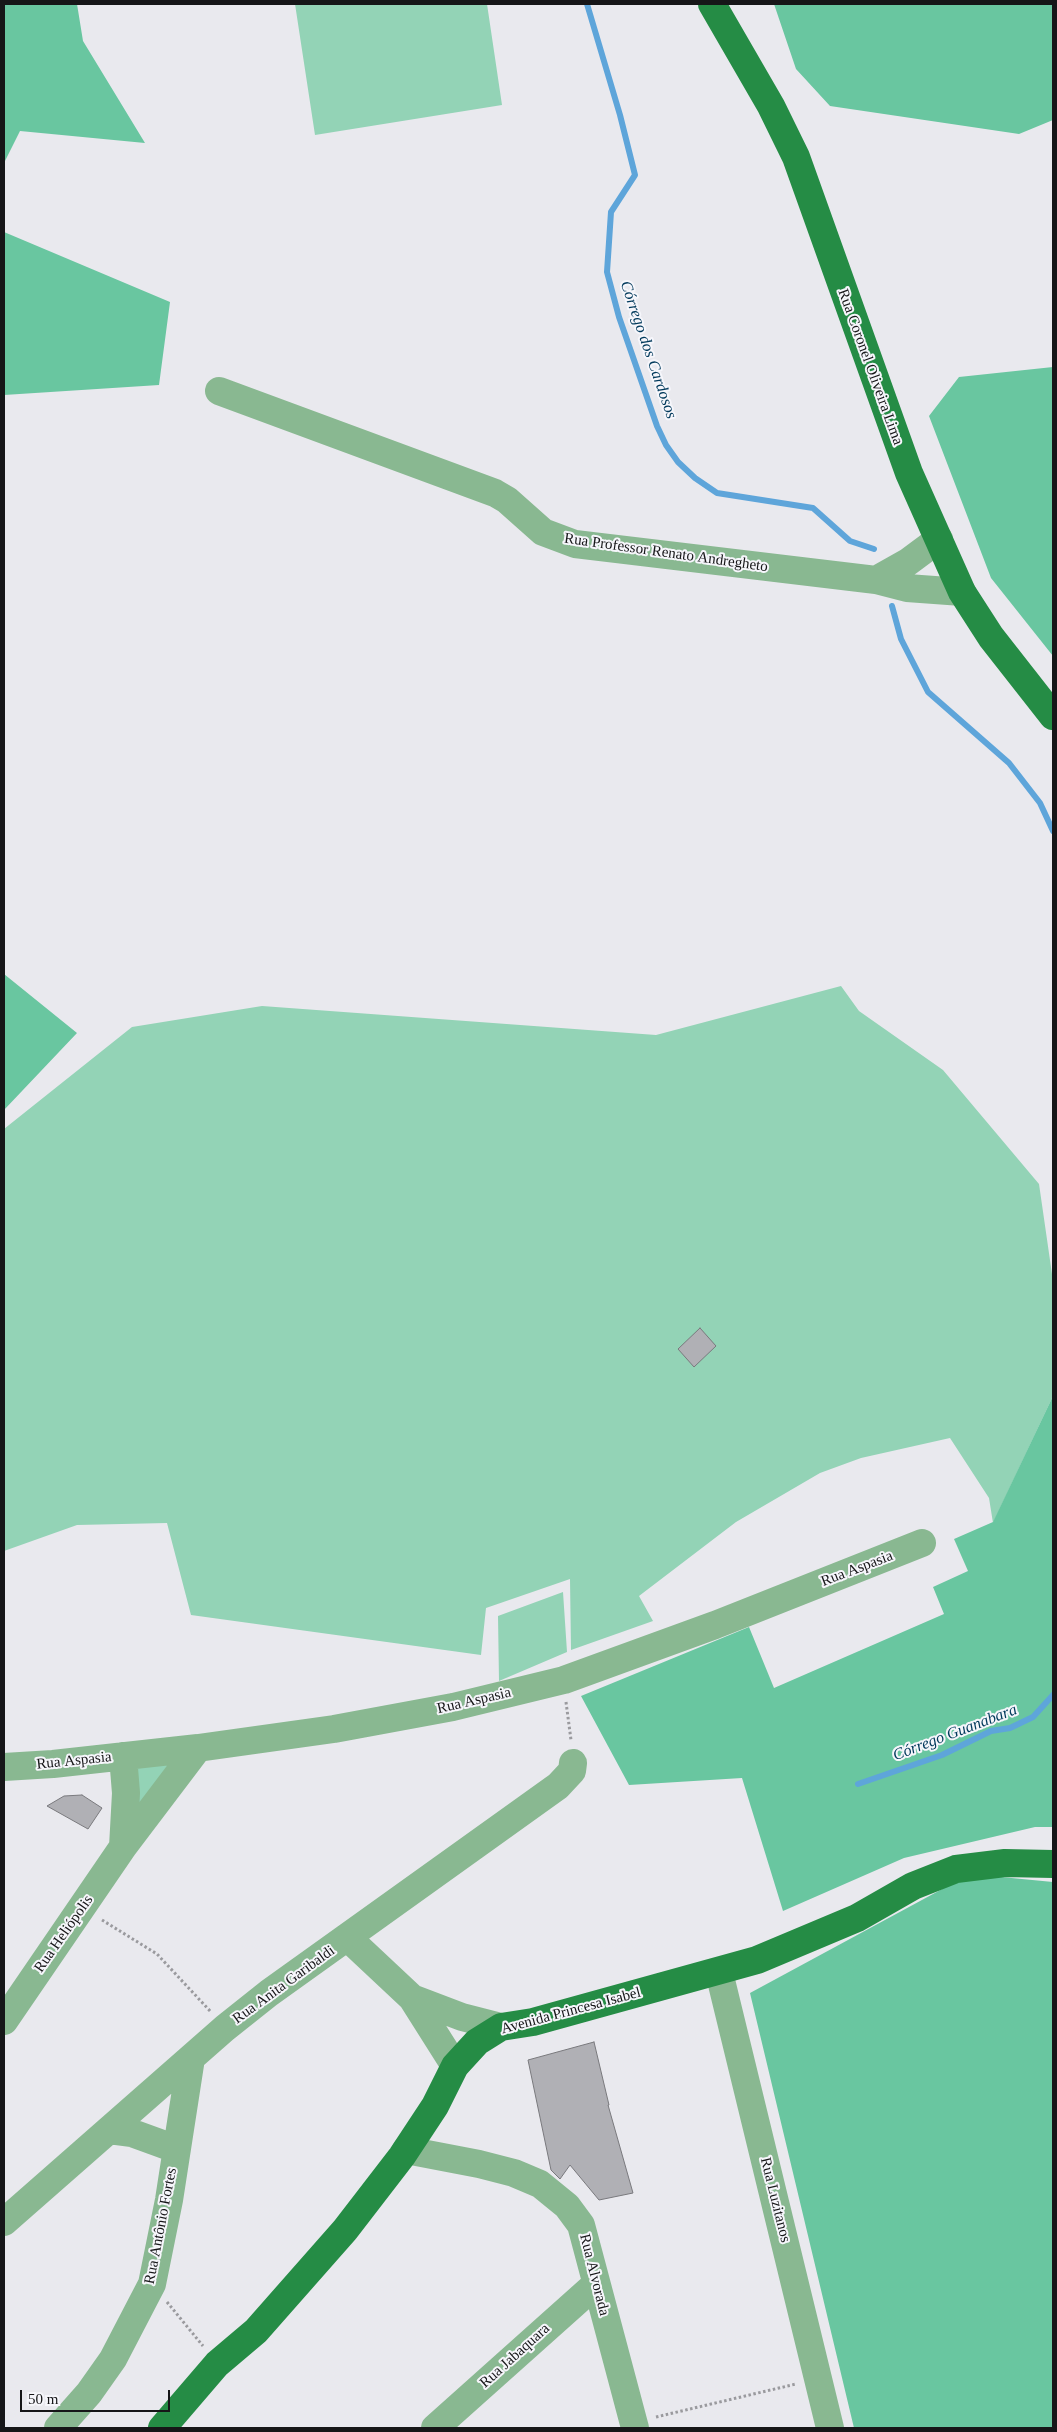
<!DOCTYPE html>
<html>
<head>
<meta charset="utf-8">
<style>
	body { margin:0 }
	#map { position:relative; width:1057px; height:2432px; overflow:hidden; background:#e9e9ee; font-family:Georgia,serif }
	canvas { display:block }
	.frame { position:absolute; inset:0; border:5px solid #161618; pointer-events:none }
	.scale { position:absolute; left:20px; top:2390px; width:150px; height:22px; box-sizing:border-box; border:2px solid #161618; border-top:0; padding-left:6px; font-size:15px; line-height:18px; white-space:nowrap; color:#161618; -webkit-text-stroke:4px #f6f6fb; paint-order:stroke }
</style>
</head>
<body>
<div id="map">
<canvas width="1057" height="2432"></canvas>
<div class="frame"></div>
<div class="scale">50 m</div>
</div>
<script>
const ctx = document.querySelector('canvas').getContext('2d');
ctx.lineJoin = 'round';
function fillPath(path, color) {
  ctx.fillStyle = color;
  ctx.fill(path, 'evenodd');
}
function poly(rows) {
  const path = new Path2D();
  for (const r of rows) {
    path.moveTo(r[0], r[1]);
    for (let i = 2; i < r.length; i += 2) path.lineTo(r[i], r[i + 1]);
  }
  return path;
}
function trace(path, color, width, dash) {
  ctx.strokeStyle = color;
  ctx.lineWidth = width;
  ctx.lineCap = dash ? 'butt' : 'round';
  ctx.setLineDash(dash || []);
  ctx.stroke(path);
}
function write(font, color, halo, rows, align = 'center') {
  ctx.font = font + ' Georgia,serif';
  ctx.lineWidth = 4;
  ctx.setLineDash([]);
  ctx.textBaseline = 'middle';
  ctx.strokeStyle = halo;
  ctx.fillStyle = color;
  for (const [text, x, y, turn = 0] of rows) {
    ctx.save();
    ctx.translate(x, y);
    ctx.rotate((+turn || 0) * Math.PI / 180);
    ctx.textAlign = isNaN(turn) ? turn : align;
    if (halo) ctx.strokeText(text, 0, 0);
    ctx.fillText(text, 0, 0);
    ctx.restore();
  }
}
fillPath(poly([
	[295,4,487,4,502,105,315,135],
	[841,986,859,1011,943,1070,1039,1184,1053,1281,1053,1396,993,1523,989,1498,950,1438,861,1458,820,1473,736,1522,639,1596,653,1621,571,1650,570,1579,486,1608,481,1655,191,1615,167,1523,77,1525,4,1551,4,1129,132,1027,262,1006,656,1035],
	[563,1592,567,1652,499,1681,498,1616],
	[177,1755,147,1809,130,1797,130,1761]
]), '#93d3b6');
fillPath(poly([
	[4,4,77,4,83,41,145,143,20,131,4,163],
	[774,4,1053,4,1053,120,1019,134,830,106,796,69],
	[4,232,170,302,159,385,4,395],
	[1053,367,1053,656,991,578,929,416,959,377],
	[4,974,77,1033,4,1110],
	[1053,1396,1053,1827,1035,1827,904,1858,783,1911,742,1778,629,1785,581,1696,749,1627,774,1688,944,1614,933,1587,968,1571,954,1539,993,1522],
	[970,1874,1053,1882,1053,2428,854,2428,750,1993]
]), '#69c6a0');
trace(poly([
	[587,4,620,115,635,175,611,212,607,272,619,317,657,426,666,445,678,462,695,478,717,493,813,508,850,541,874,549],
	[892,606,901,639,928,692,1009,763,1040,803,1053,831],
	[858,1784,942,1755,991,1731,1010,1728,1033,1717,1053,1695]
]), '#5ea5da', 6);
const building = poly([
	[700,1328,716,1346,694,1367,678,1349,700,1328],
	[82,1795,102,1808,88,1829,47,1806,64,1796,82,1795],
	[594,2042,609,2105,608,2105,633,2193,599,2200,570,2165,560,2179,551,2170,528,2060,594,2042]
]);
fillPath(building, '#b0b0b5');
trace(building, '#79797d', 1);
trace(poly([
	[566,1702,571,1740],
	[102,1920,157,1954,211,2012],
	[167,2302,203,2346],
	[656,2417,796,2384]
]), '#9a9a9e', 3, [2.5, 2.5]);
trace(poly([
	[219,391,495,493,507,500,543,532,575,544,876,580,907,588,962,592],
	[876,580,908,562,939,539],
	[123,1756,126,1793,123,1847],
	[4,1767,53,1764,198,1748,334,1729,453,1707,564,1680,715,1625,922,1543],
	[348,1938,412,1998,455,2066],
	[719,1972,830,2428],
	[412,1998,462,2017,501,2027],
	[4,2021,123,1847,198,1748],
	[109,2130,132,2133,176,2149],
	[406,2150,479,2164,514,2173,540,2184,567,2206,581,2225,635,2428],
	[4,2222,225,2028,269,1993,558,1786,572,1771,573,1763],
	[58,2428,89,2393,113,2359,152,2284,169,2200,191,2058],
	[435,2428,595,2285]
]), '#89b891', 28);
trace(poly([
	[712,4,771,106,796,157,909,473,962,592,991,637,1053,716],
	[162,2428,217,2364,256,2331,345,2230,402,2156,435,2106,455,2066,477,2042,501,2027,533,2022,757,1960,857,1918,913,1886,956,1869,1005,1863,1053,1864]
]), '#258c45', 28);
write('15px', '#161618', '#f6f6fb', [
	["Rua Coronel Oliveira Lima",870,367,70],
	["Rua Professor Renato Andregheto",666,553,8],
	["Rua Aspasia",857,1569,-21],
	["Rua Aspasia",474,1701,-13],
	["Rua Aspasia",74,1761,-6],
	["Rua Heliópolis",64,1934,-55],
	["Rua Anita Garibaldi",284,1985,-36],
	["Avenida Princesa Isabel",571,2011,-15],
	["Rua Luzitanos",775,2200,76],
	["Rua Antônio Fortes",161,2226,-79],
	["Rua Alvorada",594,2275,76],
	["Rua Jabaquara",515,2356,-42]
]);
write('italic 16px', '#00395b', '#f6f6fb', [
	["Córrego dos Cardosos",648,350,71],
	["Córrego Guanabara",955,1733,-21]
]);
</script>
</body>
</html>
